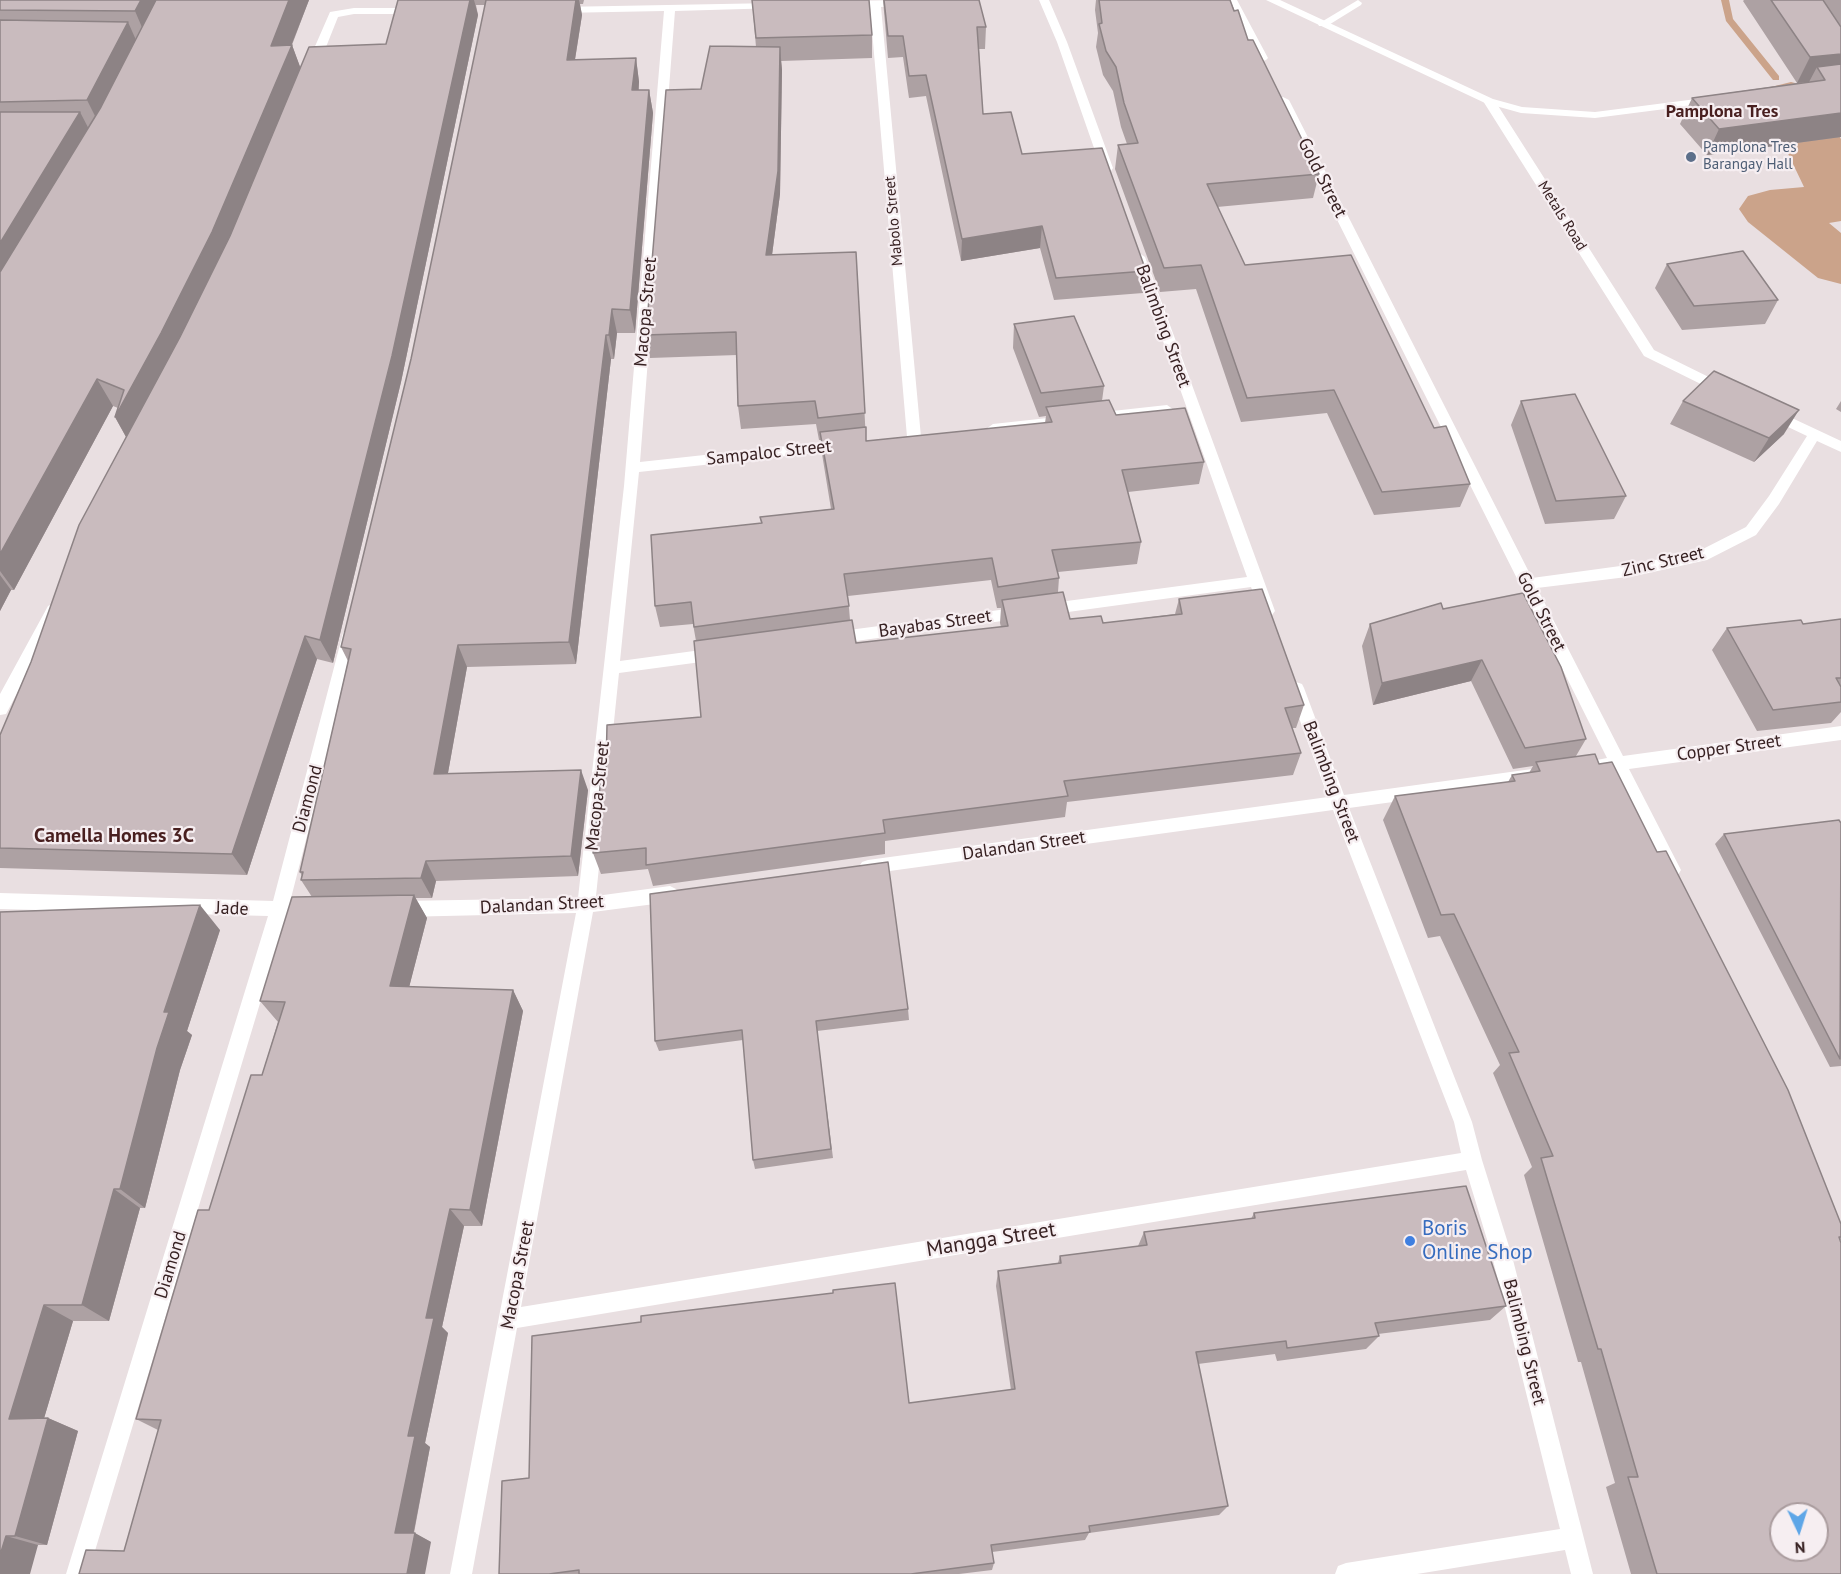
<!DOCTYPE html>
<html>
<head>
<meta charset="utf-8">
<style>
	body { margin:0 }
	#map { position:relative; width:1841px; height:1574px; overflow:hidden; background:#e9dfe1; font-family:"PT Sans",sans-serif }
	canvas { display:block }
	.north { position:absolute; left:1769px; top:1502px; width:60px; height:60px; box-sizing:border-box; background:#f6eef1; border:2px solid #aa9c9e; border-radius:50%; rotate:176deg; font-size:16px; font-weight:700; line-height:24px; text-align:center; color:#372122 }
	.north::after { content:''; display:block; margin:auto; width:21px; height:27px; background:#5ea6e7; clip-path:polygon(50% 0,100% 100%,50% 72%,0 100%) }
</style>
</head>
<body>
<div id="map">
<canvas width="1841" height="1574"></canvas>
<div class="north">N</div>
</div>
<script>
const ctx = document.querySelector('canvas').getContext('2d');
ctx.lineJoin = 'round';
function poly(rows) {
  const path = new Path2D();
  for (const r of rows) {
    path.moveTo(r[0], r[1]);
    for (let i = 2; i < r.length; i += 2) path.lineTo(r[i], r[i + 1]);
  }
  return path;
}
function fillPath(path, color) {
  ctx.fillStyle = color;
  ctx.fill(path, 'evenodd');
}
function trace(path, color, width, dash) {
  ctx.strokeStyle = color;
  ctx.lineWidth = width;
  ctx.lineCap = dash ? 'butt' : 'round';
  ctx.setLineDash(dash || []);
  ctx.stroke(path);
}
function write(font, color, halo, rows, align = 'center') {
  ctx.font = font + ' "PT Sans",sans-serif';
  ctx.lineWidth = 4.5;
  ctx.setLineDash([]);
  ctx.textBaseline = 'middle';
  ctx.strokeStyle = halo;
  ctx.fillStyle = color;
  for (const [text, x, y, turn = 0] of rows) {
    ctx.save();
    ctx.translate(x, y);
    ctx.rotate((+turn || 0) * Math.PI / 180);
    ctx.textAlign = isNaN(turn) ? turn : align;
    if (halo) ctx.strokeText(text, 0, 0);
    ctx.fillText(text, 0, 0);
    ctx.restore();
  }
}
fillPath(poly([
	[1721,0,1729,0,1733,19,1779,76,1779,80,1773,80,1726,21,1721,0]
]), '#cba38a');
fillPath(poly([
	[1791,82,1811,87,1841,139,1841,221,1829,223,1841,233,1841,284,1818,278,1748,222,1739,209,1748,196,1770,190,1804,187,1762,99,1771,87,1791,82]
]), '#cba38a');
fillPath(poly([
	[1358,0,1362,3,1361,5,1327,26,1319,26,1318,24,1358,0]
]), '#fff');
fillPath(poly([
	[905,0,909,3,908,5,881,7,921,437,914,442,907,437,870,7,848,7,843,4,848,1,905,0],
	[1039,0,1049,0,1067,42,1113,168,1111,171,1107,172,1101,168,1057,42,1039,0],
	[1227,0,1237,0,1268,58,1266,60,1262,61,1256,58,1227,0],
	[775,3,779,4,779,8,675,11,640,462,842,440,849,445,842,450,639,472,620,661,716,648,721,650,724,654,721,658,716,660,619,673,596,896,670,886,676,889,679,894,676,899,670,902,593,912,521,1307,1461,1153,1454,1122,1333,810,868,874,862,872,859,867,862,862,868,860,1328,797,1288,688,1290,684,1296,682,1302,684,1304,688,1344,795,1532,769,1538,771,1540,776,1538,781,1532,783,1349,808,1472,1122,1482,1160,1512,1256,1593,1574,1571,1574,1565,1550,1417,1574,1335,1574,1338,1566,1346,1563,1560,1529,1492,1256,1466,1170,517,1328,472,1574,450,1574,576,913,400,917,394,914,391,909,394,904,400,901,578,898,624,486,664,11,560,13,555,10,560,7,775,3],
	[354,8,418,8,423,11,418,14,354,14,338,17,318,67,316,69,308,69,306,67,330,12,354,8],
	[1283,97,1289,100,1532,578,1635,564,1699,551,1746,527,1769,496,1807,436,1767,417,1765,414,1767,411,1777,411,1841,441,1841,452,1817,441,1779,504,1756,535,1707,560,1635,576,1537,588,1623,756,1841,726,1841,740,1629,769,1681,870,1678,875,1672,877,1666,875,1614,771,1593,774,1587,772,1585,767,1587,762,1607,758,1277,100,1283,97],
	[1489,98,1495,101,1654,350,1727,386,1729,389,1727,392,1717,392,1644,356,1483,101,1489,98],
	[1139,253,1145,257,1264,581,1275,611,1272,615,1262,615,1251,587,834,644,829,642,826,638,829,634,834,632,1247,577,1133,257,1139,253],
	[1167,405,1174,410,1172,413,1094,423,1087,418,1094,413,1167,405],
	[1066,416,1071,418,1073,421,1071,424,993,434,986,429,993,424,1066,416],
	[53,604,58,606,61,610,6,714,0,715,0,694,48,606,53,604],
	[351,627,356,629,359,633,290,902,311,902,317,905,320,910,317,915,311,918,286,917,88,1574,66,1574,268,916,0,909,0,893,273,901,343,633,346,629,351,627]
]), '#fff');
fillPath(poly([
	[1266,0,1280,0,1493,99,1522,107,1595,112,1712,97,1718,100,1712,103,1595,118,1521,113,1485,103,1266,0]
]), '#fff');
fillPath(poly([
	[0,0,309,0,292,45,300,67,386,44,398,0,584,0,583,4,580,4,582,15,575,60,636,58,639,82,639,90,649,90,653,113,635,333,617,333,614,359,611,359,576,664,467,667,448,773,588,790,578,876,436,881,432,898,415,898,427,918,409,987,513,990,523,1011,482,1226,464,1226,442,1327,448,1333,425,1443,430,1447,414,1533,431,1542,124,1551,158,1430,136,1419,209,1210,262,1075,278,1022,260,1001,312,897,301,880,302,876,300,872,348,661,341,647,411,359,485,5,476,5,478,15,401,382,333,663,317,659,247,875,0,868,0,735,126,437,115,417,118,408,113,406,14,590,11,590,0,611],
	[752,0,872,35,872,58,781,61,782,70,780,194,772,255,856,252,866,441,1045,423,1046,416,1039,417,1013,348,1014,324,1104,386,1102,401,1116,415,1204,462,1199,484,1128,492,1141,542,1137,564,1058,572,1059,578,1058,592,1070,619,1103,623,1175,614,1179,599,1304,705,1296,728,1292,728,1301,753,1293,775,1067,802,1065,817,885,841,885,854,653,886,648,869,601,874,593,853,606,768,701,717,696,641,693,624,660,627,655,606,761,523,760,517,831,509,822,454,821,440,819,440,816,424,741,429,738,406,737,355,650,358,646,335,701,89,756,47],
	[991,580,997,608,1001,608,1000,623,1001,627,856,643,850,620,848,596],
	[883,0,979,0,986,27,985,49,979,49,983,114,1022,154,1146,271,1143,293,1054,300,1040,248,961,261,926,96,909,98,903,57,888,58],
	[1096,0,1230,0,1248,40,1319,174,1313,198,1217,207,1245,265,1434,428,1470,484,1460,507,1374,515,1327,413,1241,422,1196,289,1160,292,1115,169,1118,145,1127,144,1121,127,1113,91,1103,75,1096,47,1098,33,1095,10],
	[1744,0,1841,0,1841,137,1707,155,1680,124,1692,98,1797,83,1743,1],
	[1667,264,1778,300,1765,324,1682,330,1655,288],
	[1521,401,1626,496,1614,519,1545,524,1511,425],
	[1683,401,1784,434,1754,462,1670,424],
	[1841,401,1841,412,1836,409],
	[1443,609,1586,739,1576,756,1599,764,1841,1224,1841,1240,1840,1240,1841,1574,1631,1574,1606,1487,1615,1483,1581,1362,1578,1362,1524,1175,1532,1167,1493,1073,1500,1065,1440,936,1428,938,1383,820,1395,796,1508,782,1512,775,1529,773,1533,766,1513,769,1471,681,1373,705,1362,646,1370,624],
	[1841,619,1841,712,1831,723,1757,731,1712,650,1727,628,1803,624],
	[1841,823,1841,1066,1830,1067,1715,844,1724,834],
	[0,912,220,930,187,1031,192,1035,180,1070,145,1208,140,1208,109,1321,73,1321,44,1418,48,1418,78,1431,47,1545,38,1545,0,1574],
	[908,1009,909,1020,817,1031,833,1158,755,1169,753,1160,743,1040,659,1051,655,1041],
	[1254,1213,1506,1306,1490,1320,1378,1334,1379,1336,1366,1349,1277,1361,1275,1354,1198,1364,1228,1506,1219,1515,1089,1533,1085,1540,992,1552,994,1563,992,1570,959,1574,499,1574,529,1478,909,1403,1011,1390,996,1286,998,1271,1058,1263,1060,1256,1138,1246,1144,1232,1251,1219]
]), '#ada1a3');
fillPath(poly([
	[141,0,166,0,147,39,135,11],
	[289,0,309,0,284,64,292,45,302,72,225,259,130,444,115,417],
	[470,0,474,0,478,15,401,382,333,663,320,640],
	[576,0,579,0,582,15,571,84,567,60],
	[128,22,140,49,101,128,87,100],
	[780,47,782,70,780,194,769,278,766,255],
	[1841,54,1841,78,1817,67,1809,82,1797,83,1810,57],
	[636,58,639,82,636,114,632,90],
	[649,90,653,113,635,333,630,310],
	[80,112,94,139,0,298,0,243],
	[1841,113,1841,137,1707,155,1719,129],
	[1042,226,1040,248,961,261,962,239],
	[612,309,617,333,614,359,609,335],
	[606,335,611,359,576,664,569,642],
	[97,379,113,406,14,590,0,571,0,554],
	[1799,410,1784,434,1754,462,1769,438],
	[0,575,11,590,0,611],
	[305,636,317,659,247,875,232,854],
	[458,645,467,667,444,795,434,774],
	[1482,660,1471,681,1373,705,1382,683],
	[581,770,588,790,578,876,571,856],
	[426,861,436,881,432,898,421,878],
	[414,895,427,918,404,1007,390,986],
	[200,905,220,930,187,1031,192,1035,180,1070,145,1208,120,1189,164,1012],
	[513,990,523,1011,482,1226,470,1210],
	[114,1189,140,1208,109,1321,82,1305],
	[450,1209,464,1226,442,1327,448,1333,425,1443,430,1447,412,1541,395,1533,426,1318],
	[44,1305,73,1321,40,1432,9,1419],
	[48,1418,78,1431,47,1545,15,1536],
	[415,1533,431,1542,425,1574,407,1574],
	[6,1536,38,1545,30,1574,0,1574,0,1555]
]), '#8d8385');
const building = poly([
	[0,0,141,0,135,11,0,10,0,0],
	[156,0,289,0,271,46,292,45,212,232,161,333,115,417,124,390,97,379,0,554,0,272,101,107,156,0],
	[398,0,470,0,392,356,320,640,305,636,232,854,0,848,0,735,31,662,79,525,180,337,230,236,309,47,386,44,398,0],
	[486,0,576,0,567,60,636,58,632,90,649,90,630,310,612,309,609,335,606,335,569,642,458,645,434,774,581,770,571,856,426,861,421,878,301,880,303,872,300,872,351,649,341,647,411,359,486,0],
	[752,0,869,0,872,35,756,38,752,0],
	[884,0,979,0,986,27,977,27,983,114,1011,112,1022,154,1102,148,1146,271,1056,278,1042,226,962,239,926,75,909,76,903,36,888,36,884,0],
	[1099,0,1230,0,1234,11,1238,10,1248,40,1253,40,1319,174,1207,184,1245,265,1351,255,1434,428,1446,426,1470,484,1382,492,1334,390,1247,398,1201,265,1164,268,1118,145,1138,143,1124,103,1116,67,1106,51,1099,24,1102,23,1099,0],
	[1771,0,1823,0,1841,27,1841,54,1810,57,1771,0],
	[0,20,128,22,87,100,0,102,0,20],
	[710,46,780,47,778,171,766,255,856,252,865,413,818,418,815,401,738,406,736,332,646,335,666,90,701,89,710,46],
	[1841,64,1841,113,1719,129,1692,98,1825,80,1817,67,1841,64],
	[0,112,80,112,0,243,0,112],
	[1743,251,1778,300,1694,306,1667,264,1743,251],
	[1074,316,1104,386,1041,393,1014,324,1074,316],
	[1714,371,1799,410,1769,438,1683,401,1714,371],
	[1575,394,1626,496,1556,501,1521,401,1575,394],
	[1109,400,1116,415,1185,408,1204,462,1122,470,1141,542,1052,550,1059,578,998,587,992,558,844,574,849,606,694,627,691,602,655,606,651,535,762,523,760,517,834,509,820,432,866,427,866,441,1052,422,1046,407,1109,400],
	[1262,589,1304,705,1285,708,1301,753,1064,781,1068,796,883,820,885,833,646,865,646,848,593,853,602,768,606,768,607,725,701,717,694,641,852,620,856,643,1008,626,1002,600,1063,592,1070,619,1101,616,1103,623,1182,614,1179,599,1262,589],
	[1523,593,1561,667,1586,739,1525,748,1482,660,1382,683,1370,624,1441,603,1443,609,1523,593],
	[1841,619,1841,678,1836,678,1841,687,1841,702,1773,710,1727,628,1801,620,1803,624,1841,619],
	[1595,754,1599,764,1612,762,1657,852,1666,851,1788,1090,1841,1224,1841,1237,1839,1237,1841,1243,1841,1574,1657,1574,1628,1477,1638,1477,1601,1349,1598,1349,1541,1158,1553,1156,1509,1053,1519,1052,1454,914,1441,915,1395,796,1515,781,1512,775,1540,771,1536,762,1595,754],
	[1781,1514,1817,1514,1817,1550,1781,1550,1781,1514],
	[1839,820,1841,823,1840,1059,1724,834,1839,820],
	[888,862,908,1009,816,1021,831,1149,753,1160,742,1030,655,1041,650,894,888,862],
	[414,895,390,986,513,990,470,1210,450,1209,426,1318,434,1318,408,1436,415,1436,395,1533,415,1533,407,1574,79,1574,86,1550,124,1551,161,1420,136,1419,198,1210,209,1210,251,1075,262,1075,285,1002,260,1001,292,897,414,895],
	[200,905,164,1012,169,1012,157,1048,120,1189,114,1189,82,1305,44,1305,9,1419,48,1418,15,1536,6,1536,0,1555,0,912,200,905],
	[1466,1186,1506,1306,1375,1323,1379,1336,1287,1348,1286,1341,1196,1352,1228,1506,1089,1526,1090,1532,991,1545,994,1563,911,1574,579,1574,579,1570,549,1574,499,1574,502,1481,529,1478,532,1336,641,1322,641,1316,833,1293,833,1290,895,1283,909,1403,1015,1389,998,1271,1061,1263,1060,1256,1147,1245,1144,1232,1255,1218,1254,1213,1466,1186]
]);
fillPath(building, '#c9bbbe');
trace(building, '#8d8385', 1.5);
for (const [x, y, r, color] of [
	[1691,157,6,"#5c6f8a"],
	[1410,1241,6,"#3f7fe0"]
]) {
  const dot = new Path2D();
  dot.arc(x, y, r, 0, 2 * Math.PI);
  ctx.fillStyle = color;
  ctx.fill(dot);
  trace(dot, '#f6eef1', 2);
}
write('15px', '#4e5e75', '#f6eef1', [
	["Pamplona Tres",1703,148],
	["Barangay Hall",1703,165]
], 'left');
write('15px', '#372122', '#f6eef1', [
	["Metals Road",1562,216,58],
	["Mabolo Street",894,221,-95]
]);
write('bold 18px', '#481f1f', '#f6eef1', [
	["Pamplona Tres",1722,112]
]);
write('18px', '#372122', '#f6eef1', [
	["Gold Street",1322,178,63],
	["Macopa Street",646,312,-85],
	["Balimbing Street",1163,326,70],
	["Sampaloc Street",769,453,-6],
	["Zinc Street",1663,562,-13],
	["Gold Street",1541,612,63],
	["Bayabas Street",935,624,-8],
	["Copper Street",1729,748,-8],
	["Balimbing Street",1331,782,69],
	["Macopa Street",598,796,-84],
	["Diamond",308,799,-75],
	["Dalandan Street",1024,846,-8],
	["Dalandan Street",542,905,-3],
	["Jade",232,909,2],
	["Diamond",171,1265,-73],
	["Macopa Street",518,1275,-79],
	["Balimbing Street",1524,1342,76]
]);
write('bold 20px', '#481f1f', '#f6eef1', [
	["Camella Homes 3C",114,836]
]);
write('21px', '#366cbe', '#f6eef1', [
	["Boris",1422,1229],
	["Online Shop",1422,1253]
], 'left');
write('21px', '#372122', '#f6eef1', [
	["Mangga Street",991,1240,-9]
]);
</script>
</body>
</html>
